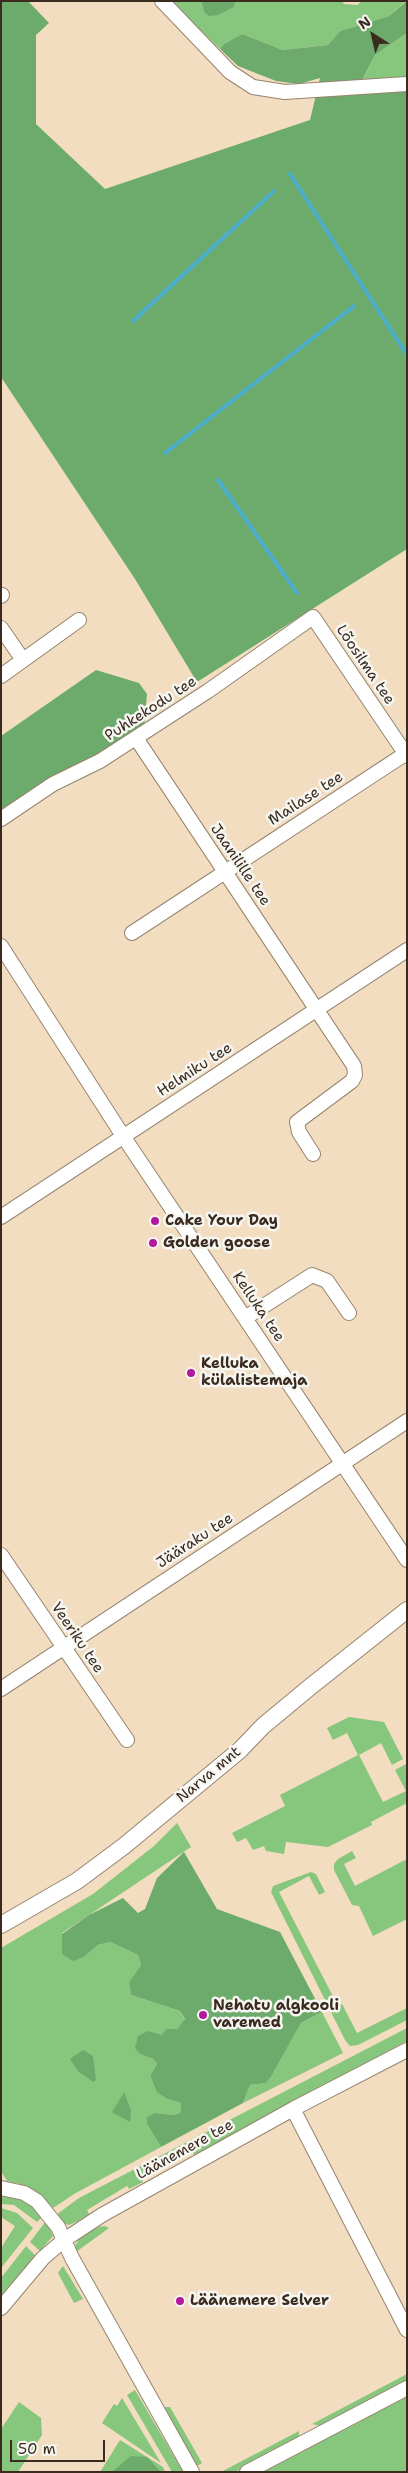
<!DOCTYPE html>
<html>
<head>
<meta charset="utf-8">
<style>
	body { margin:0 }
	#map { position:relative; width:408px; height:2473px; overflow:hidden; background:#f2ddc0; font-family:"Shantell Sans",sans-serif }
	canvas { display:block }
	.frame { position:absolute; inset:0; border:2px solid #3b2a1e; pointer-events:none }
	.north { position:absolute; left:348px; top:10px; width:50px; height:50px; -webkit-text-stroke:4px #f6f6f2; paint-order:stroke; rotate:325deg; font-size:14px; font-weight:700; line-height:20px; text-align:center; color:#3b2a1e }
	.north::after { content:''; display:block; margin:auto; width:18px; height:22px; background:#3b2a1e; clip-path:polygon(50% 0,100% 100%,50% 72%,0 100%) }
	.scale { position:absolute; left:10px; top:2440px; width:95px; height:22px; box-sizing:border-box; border:2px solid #3b2a1e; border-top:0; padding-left:6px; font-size:15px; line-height:18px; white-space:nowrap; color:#3b2a1e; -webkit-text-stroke:4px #f6f6f2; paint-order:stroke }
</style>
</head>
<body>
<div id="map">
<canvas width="408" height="2473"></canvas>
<div class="frame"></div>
<div class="north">N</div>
<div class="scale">50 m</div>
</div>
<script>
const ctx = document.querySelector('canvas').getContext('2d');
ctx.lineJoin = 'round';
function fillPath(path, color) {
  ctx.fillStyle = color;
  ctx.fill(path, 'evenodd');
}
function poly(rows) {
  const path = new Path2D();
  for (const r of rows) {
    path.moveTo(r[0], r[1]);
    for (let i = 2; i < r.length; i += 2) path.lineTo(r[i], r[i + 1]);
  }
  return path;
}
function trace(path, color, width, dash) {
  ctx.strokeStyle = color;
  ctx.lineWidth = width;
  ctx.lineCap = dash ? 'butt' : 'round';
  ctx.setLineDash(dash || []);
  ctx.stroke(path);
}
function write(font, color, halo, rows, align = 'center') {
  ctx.font = font + ' "Shantell Sans",sans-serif';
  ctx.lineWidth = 5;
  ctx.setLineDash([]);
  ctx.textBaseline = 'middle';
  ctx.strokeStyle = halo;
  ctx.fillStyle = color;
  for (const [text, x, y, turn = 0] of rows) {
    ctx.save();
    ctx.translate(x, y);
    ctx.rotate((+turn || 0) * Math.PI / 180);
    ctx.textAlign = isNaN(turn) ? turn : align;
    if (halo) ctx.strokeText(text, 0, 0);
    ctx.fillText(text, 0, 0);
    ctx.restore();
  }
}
fillPath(poly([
	[170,1,201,1,204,12,234,7,236,1,342,1,344,4,358,5,361,1,406,1,389,16,340,31,328,45,283,50,242,34,224,44,220,49],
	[407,33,407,79,361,83,375,55],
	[349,1717,384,1722,403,1759,392,1765,381,1743,359,1755,383,1802,406,1791,395,1770,406,1764,407,1803,371,1822,372,1825,328,1847,286,1842,284,1854,266,1851,264,1846,253,1850,246,1838,237,1842,232,1833,285,1806,280,1795,358,1755,347,1733,333,1740,327,1728],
	[177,1823,191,1847,62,1933,62,1953,73,1960,84,1957,98,1945,110,1942,138,1955,141,1965,129,1982,131,1995,180,2011,185,2020,177,2029,162,2035,140,2054,153,2059,157,2064,150,2076,157,2091,167,2099,181,2103,181,2112,173,2115,155,2113,147,2124,161,2147,74,2194,53,2208,39,2195,20,2184,7,2181,1,2171,1,1948,93,1894,154,1846],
	[352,1851,356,1858,344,1864,355,1886,407,1859,407,1919,373,1936,359,1906,352,1905,334,1870,334,1864,338,1859],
	[311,1872,316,1874,325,1892,319,1895,309,1876,279,1892,338,2006,342,2004,357,2033,407,2008,407,2020,358,2045,350,2046,345,2040,271,1892,273,1886],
	[322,2012,343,2053,243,2103,250,2085,265,2083,271,2077,301,2023],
	[407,2028,407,2041,194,2155,192,2151,142,2177,143,2182,129,2189,127,2186,87,2210,89,2214,78,2221,69,2225,61,2223,56,2215,79,2198],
	[1,2194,12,2195,33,2205,43,2216,37,2222,14,2205,1,2204],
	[1,2208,17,2213,33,2228,1,2268,1,2248,15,2226,1,2217],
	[46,2221,53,2236,40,2251,30,2242],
	[105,2226,109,2228,76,2252,75,2246,79,2239,98,2227],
	[26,2246,36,2256,1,2296,1,2278],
	[63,2266,83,2299,74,2303,58,2273],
	[407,2374,407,2381,321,2426,312,2424],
	[135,2390,183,2472,172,2472,127,2395],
	[407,2396,407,2472,264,2472],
	[122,2398,161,2463,102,2423,114,2404,117,2406],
	[19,2402,41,2418,42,2435,18,2472,1,2472,1,2429],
	[165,2407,170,2407,202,2463,197,2466,163,2411],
	[299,2431,299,2437,235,2472,221,2472],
	[120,2440,163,2467,165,2472,100,2472]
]), '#87c67d');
fillPath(poly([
	[1,1,28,1,49,23,36,35,36,124,105,189,310,120,320,78,299,84,276,81,238,66,220,49,224,44,242,34,283,50,328,45,340,31,389,16,407,1,407,33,375,55,355,94,407,89,407,549,197,682,135,579,1,377],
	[201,1,236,1,234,7,218,15,209,16,204,12],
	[96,670,139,683,147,694,144,726,99,755,1,812,1,736],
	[184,1852,217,1909,280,1932,322,2012,301,2023,271,2077,266,2083,250,2085,243,2103,161,2147,147,2124,147,2117,155,2113,174,2115,181,2112,181,2103,167,2099,157,2092,150,2076,157,2064,153,2059,140,2054,135,2048,138,2036,148,2031,162,2035,166,2029,177,2029,185,2019,180,2011,131,1995,129,1982,141,1965,138,1955,110,1942,98,1945,84,1957,73,1961,62,1954,62,1934,89,1915,123,1898,138,1913,145,1909,157,1878],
	[83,2050,93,2056,96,2080,93,2082,78,2071,70,2059],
	[124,2092,131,2110,130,2122,112,2112],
	[131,2456,147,2457,161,2472,112,2472]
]), '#6dab6c');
trace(poly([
	[290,174,407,355],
	[133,321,274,191],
	[165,453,354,306],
	[218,480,297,593]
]), '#4caecb', 4);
const minor = poly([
	[162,1,230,72,253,87,285,92,407,84],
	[1,596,2,595],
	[1,628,23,660],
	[1,676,79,620],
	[136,738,354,1066,355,1075,352,1081,297,1122,299,1132,313,1154],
	[1,819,53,784,100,761,208,691,313,617,407,756],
	[132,933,405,754],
	[1,946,123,1136,407,1560],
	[1,1217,407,950],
	[245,1318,312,1275,327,1281,349,1313],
	[1,1555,127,1740],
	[1,1689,407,1421],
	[293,2109,407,2330],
	[1,2188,24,2193,37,2201,58,2227,72,2258,192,2472],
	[1,2308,43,2258,64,2240,102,2215,293,2109,407,2050],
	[247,2472,407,2388]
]);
const major = poly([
	[1,1925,77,1881,124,1846,240,1750,263,1726,310,1687,407,1610]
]);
trace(minor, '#96846f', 16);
trace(major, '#96846f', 18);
trace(minor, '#fff', 14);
trace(major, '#fff', 16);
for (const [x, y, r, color] of [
	[155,1221,5,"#b5179e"],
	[153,1243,5,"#b5179e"],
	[191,1373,5,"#b5179e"],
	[203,2015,5,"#b5179e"],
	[180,2301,5,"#b5179e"]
]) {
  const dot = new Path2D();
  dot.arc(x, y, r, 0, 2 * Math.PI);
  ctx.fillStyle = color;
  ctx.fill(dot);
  trace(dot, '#f6f6f2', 2);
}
write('15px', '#3b2a1e', '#f6f6f2', [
	["Lõosilma tee",365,665,56],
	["Puhkekodu tee",151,709,-33],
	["Mailase tee",306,799,-33],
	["Jaanilille tee",240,865,56],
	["Helmiku tee",195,1070,-33],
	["Kelluka tee",258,1307,56],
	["Jääraku tee",195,1541,-33],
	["Veeriku tee",77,1638,56],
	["Narva mnt",209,1775,-40],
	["Läänemere tee",185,2150,-29]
]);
write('bold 15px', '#3b2a1e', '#f6f6f2', [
	["Cake Your Day",165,1221],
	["Golden goose",163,1243],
	["Kelluka",201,1364],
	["külalistemaja",201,1381],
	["Nehatu algkooli",213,2006],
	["varemed",213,2023],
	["Läänemere Selver",190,2301]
], 'left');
</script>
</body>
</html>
